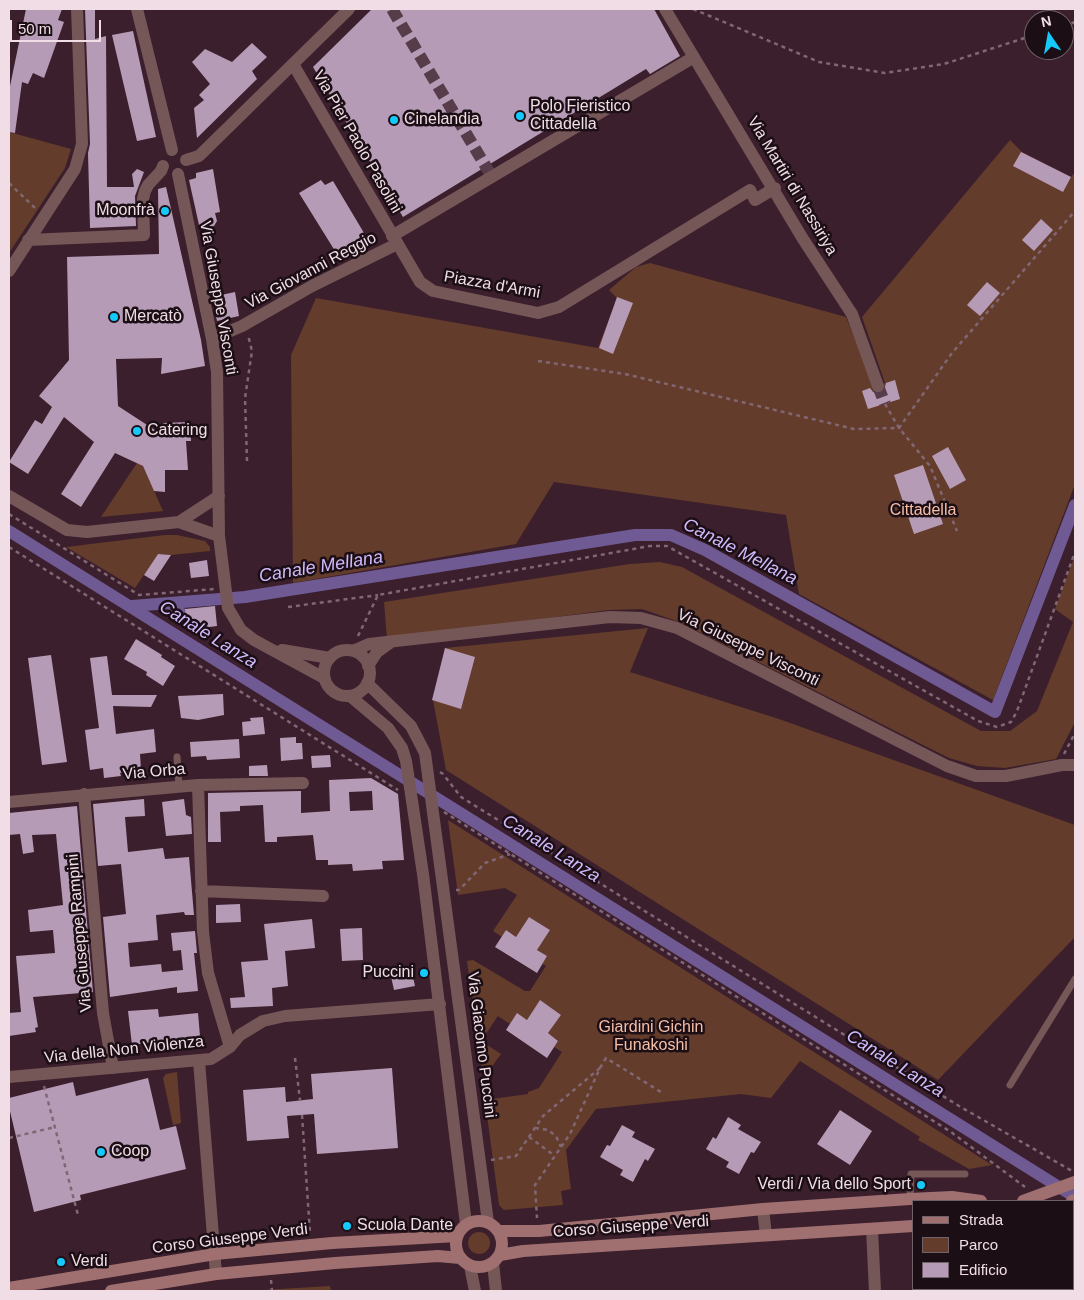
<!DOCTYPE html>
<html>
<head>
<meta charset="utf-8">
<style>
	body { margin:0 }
	#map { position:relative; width:1084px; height:1300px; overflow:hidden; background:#3c1f2d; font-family:Arial,sans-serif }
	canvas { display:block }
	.frame { position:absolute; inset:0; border:10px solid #f1dde5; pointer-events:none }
	.legend { position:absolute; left:912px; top:1200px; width:162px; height:90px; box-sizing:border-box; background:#1b0e14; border:1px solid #716168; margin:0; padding:6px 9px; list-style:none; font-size:15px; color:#f1dde5 }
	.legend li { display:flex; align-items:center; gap:10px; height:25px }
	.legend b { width:25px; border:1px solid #716168 }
	.north { position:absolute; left:1024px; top:10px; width:50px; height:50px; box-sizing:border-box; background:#1b0e14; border:1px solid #716168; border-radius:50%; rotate:348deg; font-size:14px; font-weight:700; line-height:20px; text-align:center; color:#f1dde5 }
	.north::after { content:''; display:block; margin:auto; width:18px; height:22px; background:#15cafb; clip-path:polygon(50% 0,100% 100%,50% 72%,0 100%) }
	.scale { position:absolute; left:10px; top:20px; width:91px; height:22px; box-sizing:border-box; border:2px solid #f1dde5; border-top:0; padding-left:6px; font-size:15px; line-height:18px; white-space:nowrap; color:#f1dde5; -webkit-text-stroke:4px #1b0e14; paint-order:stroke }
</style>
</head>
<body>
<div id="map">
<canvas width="1084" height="1300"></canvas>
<div class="frame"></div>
<ul class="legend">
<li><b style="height:6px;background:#a07071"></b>Strada</li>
<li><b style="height:14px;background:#643c2b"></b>Parco</li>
<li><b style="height:14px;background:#b69bb6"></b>Edificio</li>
</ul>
<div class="north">N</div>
<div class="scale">50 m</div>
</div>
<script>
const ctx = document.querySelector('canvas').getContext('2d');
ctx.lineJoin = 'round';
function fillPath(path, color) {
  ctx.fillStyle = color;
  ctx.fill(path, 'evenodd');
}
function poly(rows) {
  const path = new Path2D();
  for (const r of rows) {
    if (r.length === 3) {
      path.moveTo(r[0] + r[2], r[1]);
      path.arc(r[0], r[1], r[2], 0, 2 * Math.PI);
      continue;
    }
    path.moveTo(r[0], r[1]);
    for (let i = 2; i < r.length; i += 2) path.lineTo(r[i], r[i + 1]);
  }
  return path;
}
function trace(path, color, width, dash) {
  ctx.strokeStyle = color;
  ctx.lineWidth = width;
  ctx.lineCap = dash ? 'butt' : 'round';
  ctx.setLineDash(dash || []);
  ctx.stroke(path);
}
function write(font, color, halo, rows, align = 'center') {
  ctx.font = font + ' Arial,sans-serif';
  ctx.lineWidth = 5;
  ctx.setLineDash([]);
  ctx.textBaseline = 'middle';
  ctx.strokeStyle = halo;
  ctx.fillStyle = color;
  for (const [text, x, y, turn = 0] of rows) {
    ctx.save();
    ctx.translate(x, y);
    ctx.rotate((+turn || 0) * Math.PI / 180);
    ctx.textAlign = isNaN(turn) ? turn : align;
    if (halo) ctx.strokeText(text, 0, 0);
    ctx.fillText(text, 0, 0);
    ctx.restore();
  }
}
fillPath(poly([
	[9,132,71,149,65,168,9,253],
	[1010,140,1022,152,1071,177,1075,172,1075,484,993,700,799,594,786,515,554,482,516,544,293,583,291,355,316,298,598,348,617,298,609,290,636,267,650,263,846,317,874,387,885,383,862,317],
	[137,463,143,466,163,511,101,517],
	[165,535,177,535,205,541,210,547,210,551,171,555,158,554,135,588,66,547],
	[1075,555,1075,722,1056,759,1005,768,977,766,949,758,679,622,642,609,609,610,387,639,384,602,630,564,660,562,682,567,981,731,1010,731,1037,711,1073,622,1055,609],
	[648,628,630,672,779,719,1075,825,1075,937,938,1080,446,770,433,700,445,648],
	[448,820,992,1165,969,1169,918,1140,920,1137,800,1061,771,1098,741,1094,596,1109,566,1150,571,1189,561,1191,563,1205,504,1210,499,1205,485,1100,528,1094,528,1092,539,1088,562,1052,554,1047,558,1041,548,1033,561,1015,540,1001,527,1020,517,1014,510,1024,498,1016,481,1041,501,1054,483,1079,467,961,473,960,525,991,530,991,546,966,542,964,547,956,537,950,550,930,529,917,516,937,506,930,502,937,493,931,517,895,505,888,458,895],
	[177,1072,181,1123,173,1125,163,1078,166,1074],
	[479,1243,11],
	[330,1286,331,1291,257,1291,263,1290]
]), '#643c2b');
trace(poly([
	[9,531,1075,1197],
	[171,603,179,613,185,615],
	[132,606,245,597,635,535,671,535,705,550,995,712,1075,505]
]), '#6f5a93', 12);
fillPath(poly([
	[26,9,62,9,58,20,64,22,44,78,33,73,28,84,22,82,15,133,9,132,9,91],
	[85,9,95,9,95,39,106,36,107,187,134,187,132,174,137,169,144,172,135,196,136,226,90,228,88,153,90,144],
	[372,9,654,9,680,56,650,74,646,69,403,217,313,67],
	[133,31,156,137,137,141,112,35],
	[252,43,267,57,252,71,257,79,197,138,194,108,204,100,199,95,210,84,192,62,205,49,232,62],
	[1021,152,1071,177,1063,192,1013,166],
	[213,169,220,212,215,213,217,221,214,226,205,228,199,225,189,180,196,178,196,173],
	[321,180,325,185,333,181,370,243,340,259,299,193],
	[166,187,201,340,205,366,161,374,162,358,116,359,118,406,164,436,163,423,190,422,191,441,186,441,188,470,165,470,165,492,154,491,143,466,115,453,81,507,61,494,94,442,64,417,28,474,9,462,35,420,42,424,52,407,39,396,69,360,67,257,159,254,158,189],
	[1041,219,1053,230,1034,251,1022,240],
	[987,282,1000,293,980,316,967,305],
	[235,292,239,316,217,321,212,297],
	[617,297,633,303,613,354,599,348],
	[895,380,900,399,868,409,862,391,870,388,873,392,880,394,884,391,886,383],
	[948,447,966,480,950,489,932,456],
	[923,465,943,524,914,534,894,475],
	[158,554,171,555,154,581,144,575],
	[207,560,209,576,191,578,189,563],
	[215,606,217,626,202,628,202,623,187,625,185,609],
	[136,639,162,655,161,657,175,666,163,686,146,675,147,672,124,659],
	[445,648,475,657,461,709,432,700],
	[51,655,67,762,42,765,28,658],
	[107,656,112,695,157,695,151,707,113,706,116,734,154,729,156,752,140,754,141,770,120,773,121,776,104,778,103,768,90,770,85,730,99,728,90,658],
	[223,694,224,715,198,720,181,718,178,696],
	[263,717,265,734,243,736,242,722,251,721,250,718],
	[296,737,296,743,302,743,303,759,281,761,280,738],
	[239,739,240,758,207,760,206,756,191,757,190,742],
	[330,755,331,767,312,768,311,756],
	[267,765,268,776,249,776,249,766],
	[371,778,398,794,404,860,382,861,383,869,353,871,352,864,328,865,328,860,316,860,313,835,277,837,277,842,265,842,263,805,240,806,240,811,220,812,221,842,208,842,208,793,301,791,301,813,330,811,329,780],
	[372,791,373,810,350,811,349,792],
	[144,799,145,816,125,817,128,852,163,848,165,859,189,857,194,915,185,915,184,912,156,915,158,940,128,943,130,967,161,964,162,972,183,970,181,950,173,951,171,933,195,931,197,953,194,953,198,991,177,993,177,987,110,997,103,917,126,914,121,864,98,866,93,804],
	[184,799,186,815,191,817,192,834,166,836,162,802],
	[77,806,93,992,33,997,38,1027,35,1028,36,1032,9,1036,9,1013,21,1012,16,956,55,953,53,930,30,932,28,910,63,905,56,834,32,835,34,852,23,854,20,834,9,835,9,813],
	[240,904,241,922,216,923,216,905],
	[529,917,550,930,537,950,547,956,537,973,495,947,506,930,516,937],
	[312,919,315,948,285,951,288,986,272,988,273,1006,231,1008,230,998,245,997,241,962,268,960,264,924],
	[362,928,363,960,342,961,340,929],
	[411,968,415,986,394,990,390,972],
	[540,1000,561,1015,548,1033,558,1041,547,1058,506,1030,517,1013,527,1020],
	[158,1009,159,1017,198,1013,200,1036,132,1045,128,1011],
	[392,1068,398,1148,317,1154,314,1114,287,1116,289,1138,247,1141,243,1090,285,1087,286,1102,313,1099,311,1074],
	[148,1078,160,1130,176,1126,186,1169,80,1195,81,1200,34,1212,9,1107,9,1098,73,1082,76,1096],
	[840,1110,872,1131,850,1165,817,1144],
	[728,1117,741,1125,738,1129,761,1142,754,1153,751,1152,739,1174,726,1167,729,1162,706,1149,713,1137,716,1139],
	[622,1125,635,1132,632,1137,655,1149,648,1161,645,1159,633,1182,620,1175,623,1170,600,1157,607,1145,610,1146]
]), '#b69bb6');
trace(poly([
	[392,9,492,177],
	[878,386,885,404]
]), '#573c49', 12, [12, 6]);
trace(poly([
	[693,9,819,62,885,73,944,64,1034,35],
	[1064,26,1075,22],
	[9,183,35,208],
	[538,361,625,374,854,429,899,428,952,353,1075,211],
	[885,404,899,428,930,466,957,531],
	[247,461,245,398,252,351,248,335],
	[9,514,139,595,215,589],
	[9,547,398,790],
	[288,607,378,595],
	[358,636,378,595,650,546,667,546,978,721,997,727,1011,722,1017,711,1075,552],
	[1064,754,1075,733],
	[440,772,443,774,461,797,959,1106,1072,1171],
	[444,812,951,1132,1025,1187],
	[456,890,459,890,485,863,510,854],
	[295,1058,300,1100],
	[600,1068,606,1058,661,1092],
	[44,1086,78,1215],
	[302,1115,310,1233],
	[535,1128,548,1130,556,1136,561,1147],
	[529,1137,555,1156],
	[9,1138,55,1127],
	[491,1160,516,1156,543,1116,600,1068,570,1134,535,1185,537,1218],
	[1073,1218,1075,1219],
	[271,1280,272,1291]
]), '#816773', 2.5, [4, 4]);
trace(poly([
	[177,757,179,786],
	[1010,1085,1075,979],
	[910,1199,911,1174,965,1174]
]), '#765758', 7);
trace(poly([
	[137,9,172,150],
	[665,9,803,239,852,314,878,386],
	[293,64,420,282,433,291,538,313,559,307,750,190,755,200,775,188],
	[186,160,199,156,349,9],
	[178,174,212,339,217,372,219,536,228,608,241,630,254,640,324,678],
	[392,236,694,57],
	[28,240,144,235,143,199,145,191,148,185,161,171,163,166],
	[9,271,75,169,82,144,77,9],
	[212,339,242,326,312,286,397,244],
	[9,496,67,530,87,532,179,522,219,536],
	[179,522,219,496],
	[282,650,330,658],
	[347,673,23],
	[353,651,369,644,610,617,641,618,677,628,947,766,976,776,1006,776,1062,765,1075,765],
	[368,666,377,652,391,642],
	[367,683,411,726,425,753,488,1222],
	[350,696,388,728,402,748,406,761,423,874,466,1224],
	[198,785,203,932,208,973,230,1047],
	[84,794,103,1013,113,1068],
	[9,802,198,785,303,783],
	[201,891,323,896],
	[199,1061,216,1274],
	[9,1077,211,1059,230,1047,240,1035,263,1021,285,1016,440,1004],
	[763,1209,766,1235],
	[872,1229,875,1291],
	[493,1263,496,1291],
	[470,1266,475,1291]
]), '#765758', 12);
trace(poly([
	[1023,1201,1075,1182],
	[1072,1201,1075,1200],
	[479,1244,23],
	[499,1231,539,1231,763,1209,910,1199,952,1197,981,1201],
	[500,1255,523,1251,913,1226],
	[9,1288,215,1254,332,1243,457,1236],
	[111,1291,216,1274,335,1263,438,1256,460,1258]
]), '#a07071', 12);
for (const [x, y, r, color] of [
	[520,116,5,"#15cafb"],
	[394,120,5,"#15cafb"],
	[165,211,5,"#15cafb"],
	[114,317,5,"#15cafb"],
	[137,431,5,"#15cafb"],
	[424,973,5,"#15cafb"],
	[101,1152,5,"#15cafb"],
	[921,1185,5,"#15cafb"],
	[347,1226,5,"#15cafb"],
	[61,1262,5,"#15cafb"]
]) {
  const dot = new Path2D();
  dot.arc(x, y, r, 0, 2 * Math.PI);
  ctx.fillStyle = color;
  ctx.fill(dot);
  trace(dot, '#1b0e14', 2);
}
write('16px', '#f1dde5', '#1b0e14', [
	["Polo Fieristico",530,107],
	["Cittadella",530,125],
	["Cinelandia",404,120],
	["Moonfrà",155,211,"right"],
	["Mercatò",124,317],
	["Catering",147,431],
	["Puccini",414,973,"right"],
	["Coop",111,1152],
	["Verdi / Via dello Sport",911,1185,"right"],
	["Scuola Dante",357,1226],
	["Verdi",71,1262]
], 'left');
write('16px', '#f1dde5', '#1b0e14', [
	["Via Pier Paolo Pasolini",357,142,60],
	["Via Martiri di Nassiriya",792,186,59],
	["Via Giovanni Reggio",311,271,-28],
	["Piazza d'Armi",492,285,10],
	["Via Giuseppe Visconti",218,298,80],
	["Via Giuseppe Visconti",748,648,26],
	["Via Orba",154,772,-5],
	["Via Giuseppe Rampini",80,933,-95],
	["Via Giacomo Puccini",481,1045,83],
	["Via della Non Violenza",124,1050,-6],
	["Corso Giuseppe Verdi",631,1227,-4],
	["Corso Giuseppe Verdi",230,1239,-7]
]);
write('16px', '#f7bea7', '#1b0e14', [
	["Cittadella",923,511],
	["Giardini Gichin",651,1028],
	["Funakoshi",651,1046]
]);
write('italic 18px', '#d1b9fd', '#1b0e14', [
	["Canale Mellana",740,552,27],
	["Canale Mellana",321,567,-9],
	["Canale Lanza",208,635,32],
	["Canale Lanza",551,849,32],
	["Canale Lanza",895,1064,32]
]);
</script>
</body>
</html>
